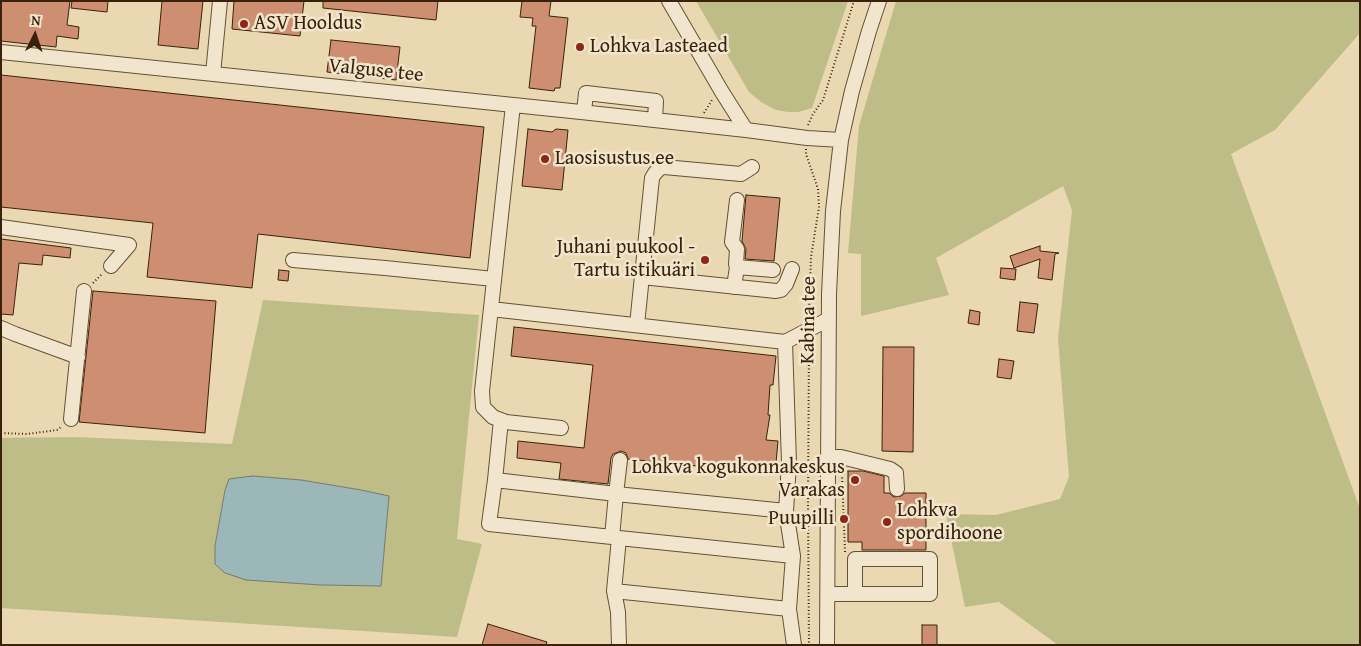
<!DOCTYPE html>
<html>
<head>
<meta charset="utf-8">
<style>
	body { margin:0 }
	#map { position:relative; width:1361px; height:646px; overflow:hidden; background:#e9d8b2; font-family:"Gentium Book Plus",serif }
	canvas { display:block }
	.frame { position:absolute; inset:0; border:2px solid #3a220a; pointer-events:none }
	.north { position:absolute; left:10px; top:10px; width:50px; height:50px; -webkit-text-stroke:4px #f1e6cd; paint-order:stroke; rotate:4deg; font-size:14px; font-weight:700; line-height:20px; text-align:center; color:#3a220a }
	.north::after { content:''; display:block; margin:auto; width:18px; height:22px; background:#3a220a; clip-path:polygon(50% 0,100% 100%,50% 72%,0 100%) }
</style>
</head>
<body>
<div id="map">
<canvas width="1361" height="646"></canvas>
<div class="frame"></div>
<div class="north">N</div>
</div>
<script>
const ctx = document.querySelector('canvas').getContext('2d');
ctx.lineJoin = 'round';
function fillPath(path, color) {
  ctx.fillStyle = color;
  ctx.fill(path, 'evenodd');
}
function poly(rows) {
  const path = new Path2D();
  for (const r of rows) {
    path.moveTo(r[0], r[1]);
    for (let i = 2; i < r.length; i += 2) path.lineTo(r[i], r[i + 1]);
  }
  return path;
}
function trace(path, color, width, dash) {
  ctx.strokeStyle = color;
  ctx.lineWidth = width;
  ctx.lineCap = dash ? 'butt' : 'round';
  ctx.setLineDash(dash || []);
  ctx.stroke(path);
}
function write(font, color, halo, rows, align = 'center') {
  ctx.font = font + ' "Gentium Book Plus",serif';
  ctx.lineWidth = 5;
  ctx.setLineDash([]);
  ctx.textBaseline = 'middle';
  ctx.strokeStyle = halo;
  ctx.fillStyle = color;
  for (const [text, x, y, turn = 0] of rows) {
    ctx.save();
    ctx.translate(x, y);
    ctx.rotate((+turn || 0) * Math.PI / 180);
    ctx.textAlign = isNaN(turn) ? turn : align;
    if (halo) ctx.strokeText(text, 0, 0);
    ctx.fillText(text, 0, 0);
    ctx.restore();
  }
}
fillPath(poly([
	[696,1,848,1,812,108,798,112,788,112,776,110,761,102,749,92],
	[896,1,1360,1,1360,33,1275,130,1231,154,1360,509,1360,645,1058,645,999,602,965,607,946,514,996,515,1060,499,1069,477,1058,338,1072,210,1063,186,936,258,949,295,861,316,861,254,848,253,859,126],
	[263,300,479,315,457,539,482,544,457,637,1,608,1,438,74,437,232,444],
	[301,480,361,490,389,496,381,586,321,585,215,564,215,546,225,490]
]), '#bebc87');
const water = poly([
	[253,476,301,480,361,490,389,496,381,586,321,585,246,580,225,573,215,564,215,546,225,490,229,479,253,476]
]);
fillPath(water, '#9cb7b7');
trace(water, '#757b72', 1);
const building = poly([
	[1,1,70,1,67,25,79,27,78,39,57,36,56,47,1,41,1,1],
	[72,1,108,1,107,12,71,8,72,1],
	[162,1,203,1,198,49,158,45,162,1],
	[234,1,304,1,300,36,232,29,234,1],
	[323,1,438,1,436,20,323,8,323,1],
	[522,1,551,1,549,16,568,18,560,88,555,88,554,91,529,88,536,26,532,26,533,18,520,17,522,1],
	[331,40,400,47,396,80,327,72,331,40],
	[1,75,484,127,470,258,258,234,252,288,147,277,153,223,1,207,1,75],
	[528,129,552,132,556,129,568,130,562,190,522,186,528,129],
	[746,195,780,198,774,261,745,259,746,249,742,241,746,195],
	[1,239,71,248,70,258,43,255,42,265,19,263,13,315,1,314,1,239],
	[1040,246,1040,251,1059,253,1055,254,1052,280,1038,278,1040,259,1014,268,1010,256,1040,246],
	[1001,268,1016,269,1015,280,1000,278,1001,268],
	[279,270,289,271,288,281,278,280,279,270],
	[93,291,216,301,205,433,79,422,93,291],
	[1020,302,1038,304,1034,333,1017,331,1020,302],
	[970,310,980,312,979,325,968,323,970,310],
	[514,327,776,356,773,385,770,385,768,415,770,415,766,440,778,441,775,474,628,459,626,453,621,451,613,454,611,458,608,484,559,479,561,463,517,458,518,441,584,448,593,365,511,356,514,327],
	[883,347,914,347,913,452,882,451,883,347],
	[999,359,1014,361,1011,379,997,377,999,359],
	[848,471,863,471,884,476,884,493,889,493,894,497,901,496,905,493,926,493,926,550,862,550,862,542,848,542,848,471],
	[488,624,547,642,546,645,482,645,488,624],
	[922,625,937,625,937,645,922,645,922,625]
]);
fillPath(building, '#cd8e71');
trace(building, '#3a220a', 1);
const minor = poly([
	[669,1,722,92,746,130,807,138,841,140],
	[1,52,581,112,746,130],
	[213,74,220,1],
	[513,105,482,391,483,407,493,417,506,422,561,428],
	[584,112,586,93,656,101,655,120],
	[737,200,732,242,737,249,736,264,737,267],
	[1,227,129,245],
	[293,260,385,268,494,279],
	[111,266,129,245],
	[642,277,776,291,781,290,786,284,792,269],
	[734,287,737,267,773,270],
	[491,309,785,342,789,463,786,511],
	[637,325,652,178,655,173,661,167,664,167,741,174,752,167],
	[1,328,15,334,78,357],
	[785,342,829,319],
	[71,419,84,291],
	[830,465,828,457,841,457,890,469,896,473,897,489],
	[495,480,501,420],
	[612,537,489,524,495,480,616,494,620,460],
	[619,538,612,537,616,494,786,511,793,556],
	[614,591,619,538,793,556,789,609],
	[828,594,855,594,855,559,930,559,930,594,855,594],
	[619,645,618,612,614,591,789,609,794,645],
	[827,645,829,294,833,211,841,140,852,91,869,31,879,1]
]);
trace(minor, '#665034', 16);
trace(poly([
	[704,113,712,100],
	[808,125,813,114,823,100,854,1],
	[806,149,806,154,818,189,819,207,811,257,809,315],
	[93,283,102,274],
	[809,344,808,505,809,645],
	[1,433,27,434,57,430,61,427],
	[842,474,845,552]
]), '#3a220a', 2, [1, 2.5]);
trace(minor, '#f1e6cd', 14);
for (const [x, y, r, color] of [
	[244,24,5,"#8f2418"],
	[580,47,5,"#8f2418"],
	[545,159,5,"#8f2418"],
	[705,260,5,"#8f2418"],
	[855,480,5,"#8f2418"],
	[844,519,5,"#8f2418"],
	[887,522,5,"#8f2418"]
]) {
  const dot = new Path2D();
  dot.arc(x, y, r, 0, 2 * Math.PI);
  ctx.fillStyle = color;
  ctx.fill(dot);
  trace(dot, '#f1e6cd', 2);
}
write('20px', '#3a220a', '#f1e6cd', [
	["ASV Hooldus",254,24],
	["Lohkva Lasteaed",590,47],
	["Laosisustus.ee",555,159],
	["Juhani puukool -",695,248,"right"],
	["Tartu istikuäri",695,271,"right"],
	["Lohkva kogukonnakeskus",845,468,"right"],
	["Varakas",845,491,"right"],
	["Lohkva",897,511],
	["spordihoone",897,534],
	["Puupilli",834,519,"right"]
], 'left');
write('20px', '#3a220a', '#f1e6cd', [
	["Valguse tee",376,71,6],
	["Kabina tee",809,320,-89]
]);
</script>
</body>
</html>
